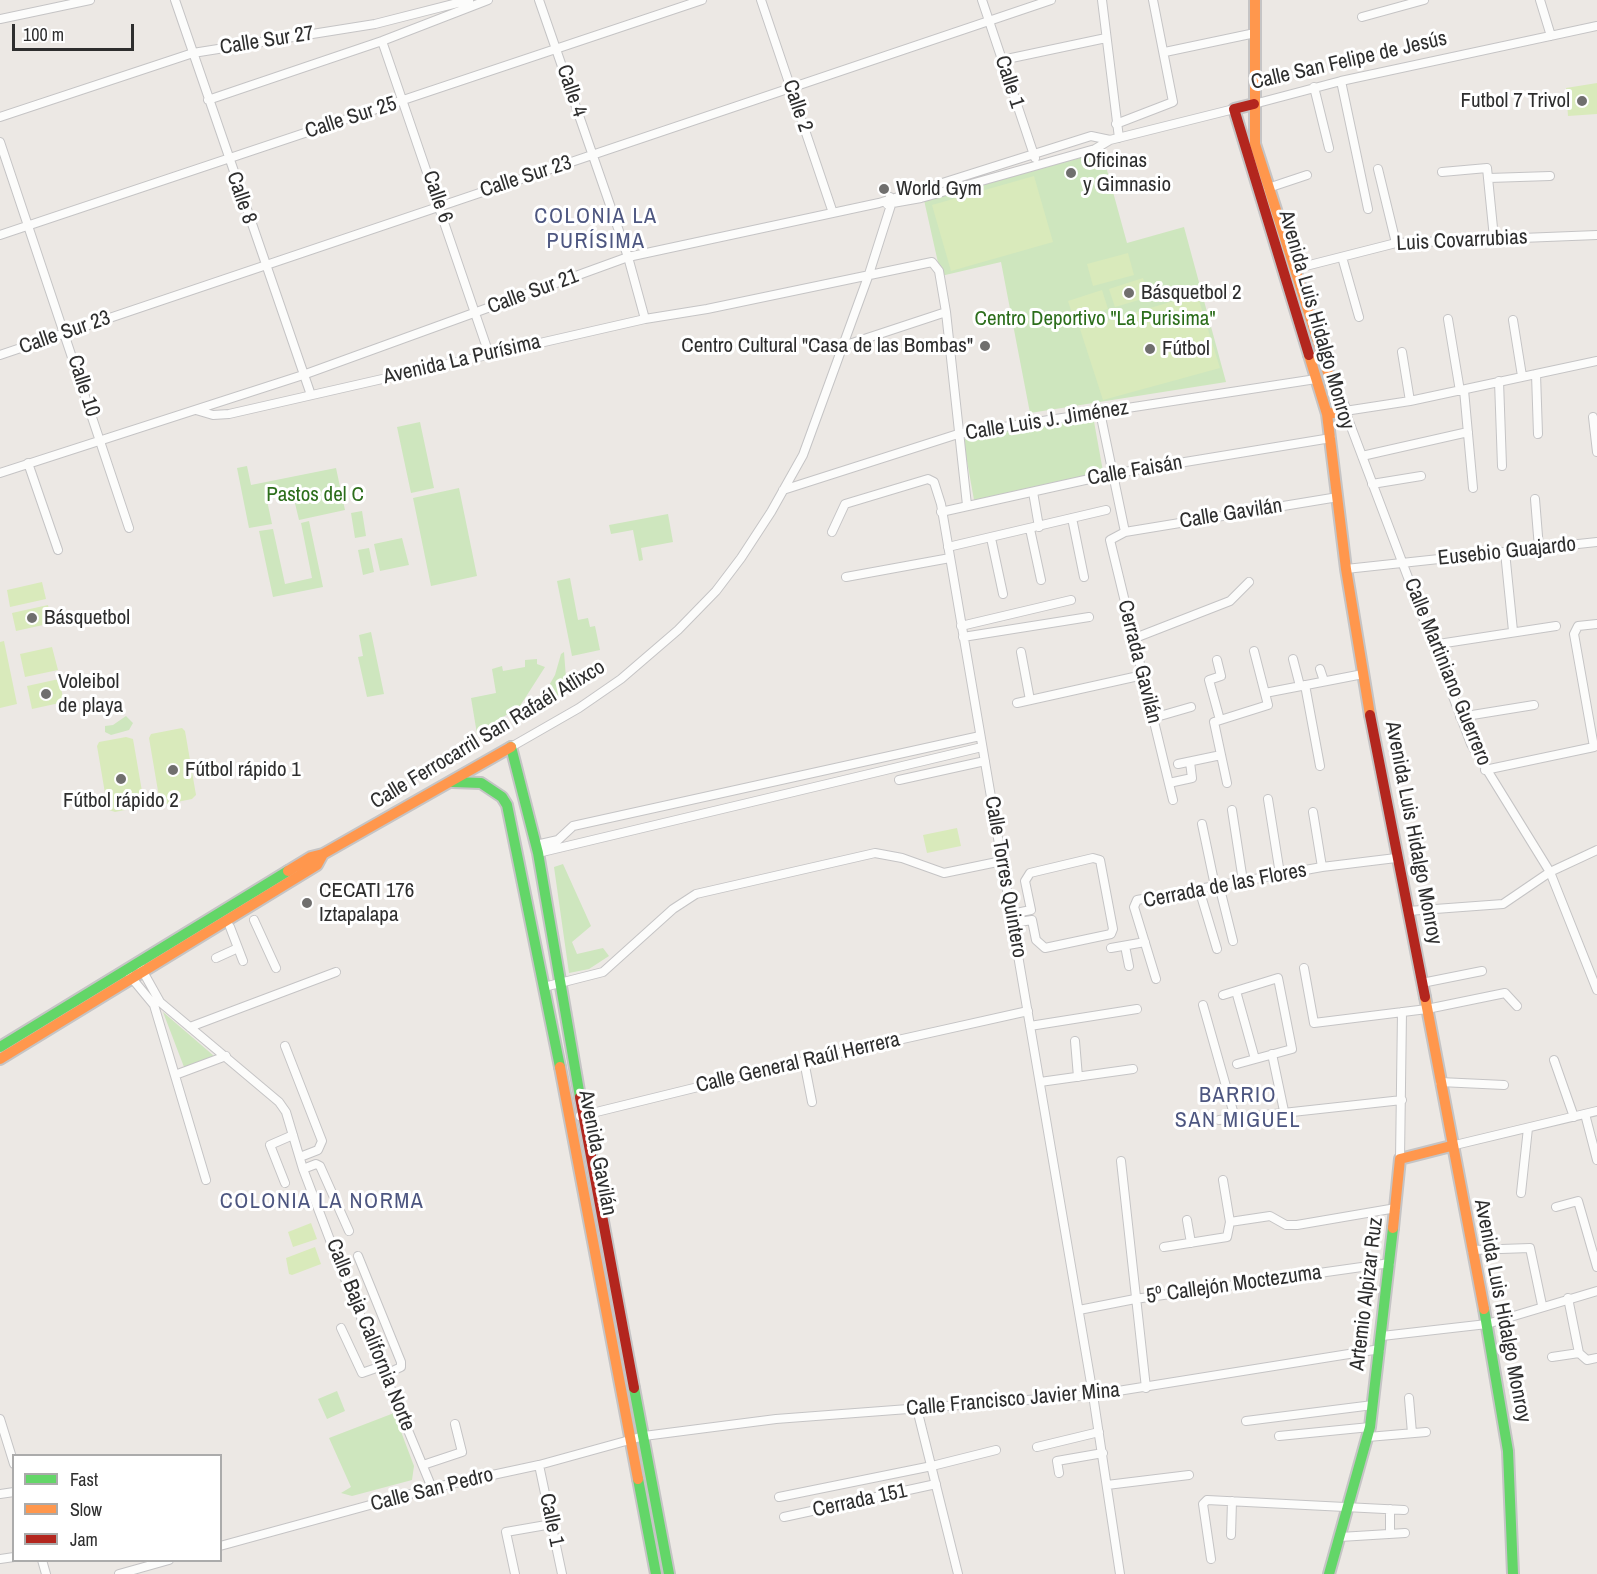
<!DOCTYPE html>
<html>
<head>
<meta charset="utf-8">
<style>
	body { margin:0 }
	#map { position:relative; width:1597px; height:1574px; overflow:hidden; background:#ece8e4; font-family:"Archivo Narrow",sans-serif }
	canvas { display:block }
	.legend { position:absolute; left:12px; top:1454px; width:210px; height:108px; box-sizing:border-box; background:#fff; border:2px solid #ababab; margin:0; padding:8px 10px; list-style:none; font-size:18px; color:#2e2e2e }
	.legend li { display:flex; align-items:center; gap:12px; height:30px }
	.legend b { width:30px; border:2px solid #ababab }
	.scale { position:absolute; left:12px; top:24px; width:122px; height:27px; box-sizing:border-box; border:3px solid #2e2e2e; border-top:0; padding-left:8px; font-size:18px; line-height:21px; white-space:nowrap; color:#2e2e2e; -webkit-text-stroke:4px #fff; paint-order:stroke }
</style>
</head>
<body>
<div id="map">
<canvas width="1597" height="1574"></canvas>
<ul class="legend">
<li><b style="height:8px;background:#63d668"></b>Fast</li>
<li><b style="height:8px;background:#ff974d"></b>Slow</li>
<li><b style="height:8px;background:#b3261e"></b>Jam</li>
</ul>
<div class="scale">100 m</div>
</div>
<script>
const ctx = document.querySelector('canvas').getContext('2d');
ctx.lineJoin = 'round';
function fillPath(path, color) {
  ctx.fillStyle = color;
  ctx.fill(path, 'evenodd');
}
function poly(rows) {
  const path = new Path2D();
  for (const r of rows) {
    path.moveTo(r[0], r[1]);
    for (let i = 2; i < r.length; i += 2) path.lineTo(r[i], r[i + 1]);
  }
  return path;
}
function trace(path, color, width, dash) {
  ctx.strokeStyle = color;
  ctx.lineWidth = width;
  ctx.lineCap = dash ? 'butt' : 'round';
  ctx.setLineDash(dash || []);
  ctx.stroke(path);
}
function write(font, color, halo, rows, align = 'center') {
  ctx.font = font + ' "Archivo Narrow",sans-serif';
  ctx.lineWidth = 6;
  ctx.setLineDash([]);
  ctx.textBaseline = 'middle';
  ctx.strokeStyle = halo;
  ctx.fillStyle = color;
  for (const [text, x, y, turn = 0] of rows) {
    ctx.save();
    ctx.translate(x, y);
    ctx.rotate((+turn || 0) * Math.PI / 180);
    ctx.textAlign = isNaN(turn) ? turn : align;
    if (halo) ctx.strokeText(text, 0, 0);
    ctx.fillText(text, 0, 0);
    ctx.restore();
  }
}
fillPath(poly([
	[1102,152,1127,243,1184,227,1226,382,1030,413,1001,262,941,276,924,200],
	[1093,416,1104,477,974,500,963,439],
	[420,422,434,488,411,493,397,427],
	[247,466,251,485,336,468,345,510,299,520,292,491,266,496,272,524,249,528,237,468],
	[459,488,477,576,431,586,413,498],
	[362,511,366,536,355,538,351,513],
	[668,514,673,542,641,548,643,560,639,561,633,530,611,534,609,525],
	[309,521,323,587,273,597,259,531,273,529,285,584,312,578,301,523],
	[402,538,409,565,380,571,374,544],
	[369,548,374,572,363,575,358,550],
	[570,578,578,620,588,618,590,627,595,626,600,650,572,656,557,581],
	[371,632,384,694,367,697,358,657,363,656,359,635],
	[564,652,567,691,540,705,539,703,555,675,561,654],
	[537,659,537,664,545,667,520,706,477,734,471,698,496,693,492,669,502,666,503,671,525,667,525,660],
	[126,716,133,723,129,730,111,735,105,732,105,726,113,725],
	[563,864,591,926,572,942,577,954,603,948,609,956,589,969,569,973,554,867],
	[163,1012,214,1056,184,1067],
	[337,1391,345,1411,327,1419,318,1399],
	[394,1413,414,1466,412,1480,352,1496,341,1493,351,1487,329,1438],
	[641,1442,664,1574,660,1574,637,1444]
]), '#cee6be');
fillPath(poly([
	[1597,83,1597,114,1568,116,1566,88],
	[1034,176,1053,242,951,271,932,205],
	[1128,253,1134,275,1093,286,1087,264],
	[1143,278,1149,297,1115,307,1109,289],
	[1102,290,1108,309,1074,319,1068,301],
	[1197,294,1220,368,1103,400,1080,329],
	[42,582,46,599,10,607,7,590],
	[48,605,52,623,16,631,12,613],
	[4,641,17,704,0,708,0,642],
	[52,647,58,670,25,677,20,654],
	[59,679,64,702,32,709,27,686],
	[182,728,185,731,196,795,192,799,167,804,161,802,159,797,149,738,151,734],
	[126,737,133,739,144,803,140,807,115,812,109,810,107,805,97,746,99,742],
	[957,828,961,846,927,853,923,835],
	[311,1223,317,1239,293,1247,288,1232],
	[315,1247,321,1264,292,1275,289,1274,286,1258]
]), '#d9eabb');
const street = poly([
	[175,0,311,395],
	[539,0,628,257,645,319],
	[761,0,833,213],
	[982,0,1035,158],
	[1102,0,1119,138],
	[1540,0,1551,36],
	[1362,17,1424,0],
	[0,19,90,0],
	[382,41,489,354],
	[1165,52,1255,33],
	[1002,60,1106,38],
	[1341,81,1368,209],
	[1314,87,1329,148],
	[208,100,382,41,488,0],
	[1254,104,1341,81,1597,26],
	[0,117,193,53,375,24,469,0],
	[1116,124,1173,102,1153,0],
	[0,142,129,528],
	[1378,169,1396,243],
	[1442,172,1487,168,1494,238],
	[1489,178,1550,176],
	[1268,188,1307,175],
	[887,204,921,198,1095,149,1110,140,1234,109],
	[0,235,702,0],
	[1342,257,1359,317],
	[1294,269,1396,243,1597,235],
	[1448,319,1460,391],
	[1513,320,1522,376],
	[843,346,946,312],
	[1402,352,1410,401],
	[0,355,1051,0],
	[1597,361,1410,401,1345,411,1471,744,1550,872,1597,990],
	[1536,374,1538,434],
	[1499,381,1502,466],
	[1464,390,1473,488],
	[196,410,213,415,229,414,645,319,707,309,932,262,939,271,946,312,967,505],
	[1100,412,1125,532],
	[1593,417,1597,452],
	[1362,456,1468,432],
	[28,463,58,550],
	[0,473,303,375,628,257,879,203,1091,136,1110,140],
	[1372,484,1421,476],
	[783,490,958,434,1316,379],
	[1033,492,1039,527],
	[1535,499,1539,548],
	[941,512,1112,474,1331,438],
	[1072,518,1084,577],
	[1030,529,1041,580],
	[832,532,845,504,928,479,934,482,941,504,1093,1395,1120,1574],
	[991,538,1003,594],
	[948,547,1106,510],
	[1505,552,1513,631],
	[1346,569,1597,542],
	[846,577,950,558],
	[961,626,1071,600],
	[963,637,1089,617],
	[1135,638,1230,601,1249,582],
	[1432,645,1556,626],
	[1021,652,1030,700],
	[1293,659,1300,686],
	[1217,660,1221,676,1209,680,1220,720],
	[1320,669,1324,681],
	[1305,685,1320,766],
	[1265,693,1363,674],
	[1017,703,1143,675],
	[1460,717,1534,705],
	[1153,718,1191,707],
	[511,747,579,708,621,679,678,630,716,591,741,558,771,512,803,455,869,274,891,205,890,197],
	[1178,764,1221,755],
	[1485,770,1594,747,1574,634,1578,626,1597,624],
	[899,780,985,761],
	[1169,783,1192,778,1190,762],
	[1227,783,1214,722,1268,705,1254,651],
	[1268,799,1280,874],
	[1173,800,1110,540,1125,532,1338,497],
	[1232,810,1243,881],
	[1313,812,1322,867],
	[1202,824,1215,886],
	[536,845,558,840,573,826,980,736],
	[538,853,982,747],
	[1219,885,1233,941],
	[1199,889,1217,949],
	[1408,911,1503,904,1550,872,1597,850],
	[1011,914,1031,910,1025,881,1030,873,1093,858,1100,860,1113,929,1111,934,1045,948,1036,940,1032,920,1013,923],
	[254,920,276,968],
	[230,927,243,961],
	[1125,946,1129,966],
	[1111,948,1145,942],
	[216,958,238,948],
	[141,968,160,1002,279,1102,286,1112,303,1169,341,1269,432,1488],
	[1304,968,1314,1023,1427,1009,1505,993,1517,1006],
	[130,976,154,1005,206,1180],
	[1156,979,1134,907,1137,900,1322,867,1396,858],
	[1422,983,1482,971],
	[544,987,603,972,673,909,696,894,875,853,902,858,944,873,1002,861],
	[1236,991,1255,1059],
	[1223,995,1278,978,1292,1049,1237,1064],
	[1203,1005,1235,1118],
	[1030,1026,1137,1009],
	[190,1027,336,972],
	[1075,1041,1078,1077],
	[285,1046,322,1141,318,1150,300,1157],
	[1272,1054,1284,1111],
	[1554,1060,1574,1117],
	[804,1061,812,1102],
	[175,1075,226,1056],
	[1040,1082,1133,1069],
	[1440,1082,1504,1085],
	[1585,1114,1597,1160],
	[580,1116,804,1061,1028,1011],
	[1219,1120,1402,1100],
	[1451,1146,1597,1111],
	[1400,1159,1402,1012],
	[1121,1161,1146,1388],
	[303,1169,316,1164,320,1166,349,1231],
	[285,1183,270,1145,293,1135],
	[1521,1193,1528,1128],
	[1556,1207,1578,1201,1597,1267],
	[1187,1220,1191,1243],
	[1230,1222,1270,1216,1286,1225,1297,1225,1396,1208],
	[1164,1247,1227,1237,1230,1222,1223,1180],
	[1472,1250,1530,1248,1542,1305],
	[358,1256,401,1362,401,1367,386,1374],
	[1568,1298,1579,1353,1587,1360,1597,1358],
	[1079,1310,1135,1299,1390,1263],
	[341,1328,362,1373,382,1366],
	[1382,1336,1487,1324,1597,1291],
	[1552,1357,1579,1353],
	[1409,1398,1412,1433],
	[917,1409,958,1574],
	[0,1419,14,1464],
	[1246,1421,1373,1405],
	[1279,1436,1370,1427],
	[1368,1437,1426,1432],
	[1037,1447,1099,1432],
	[423,1465,462,1452,455,1424],
	[539,1465,562,1574],
	[1059,1473,1057,1461,1103,1453],
	[1107,1485,1189,1475],
	[0,1494,14,1492],
	[779,1497,932,1466,996,1450],
	[1390,1509,1390,1534],
	[784,1517,936,1484],
	[1231,1535,1232,1501],
	[1340,1537,1405,1533],
	[220,1546,432,1488,539,1465,644,1436,776,1419,1093,1395,1380,1349],
	[0,1559,14,1557],
	[1211,1559,1203,1504,1207,1500,1404,1510],
	[42,1560,46,1574],
	[119,1574,169,1560],
	[515,1574,506,1532,552,1524]
]);
const fast = poly([
	[511,747,538,853,580,1097],
	[453,782,481,783,502,797,507,805,560,1067],
	[0,1047,288,871],
	[1484,1309,1508,1451,1513,1574],
	[634,1388,669,1574],
	[638,1479,656,1574],
	[1329,1574,1370,1427,1393,1228]
]);
const slow = poly([
	[1255,0,1255,144,1329,376,1345,411,1327,414],
	[1309,355,1327,414,1346,569,1370,715],
	[288,871,311,857,323,854,511,747],
	[1425,997,1484,1309],
	[0,1059,317,865,323,854],
	[560,1067,638,1479],
	[1393,1228,1400,1159,1451,1146]
]);
const jam = poly([
	[1254,104,1234,109,1309,355],
	[1370,715,1425,997],
	[580,1097,634,1388]
]);
trace(street, '#c5c4c5', 10);
trace(fast, '#c5c4c5', 14);
trace(slow, '#c5c4c5', 14);
trace(jam, '#c5c4c5', 14);
trace(street, '#fcfcfb', 8);
trace(fast, '#63d668', 10);
trace(slow, '#ff974d', 10);
trace(jam, '#b3261e', 10);
for (const [x, y, r, color] of [
	[1582,101,6,"#706f6e"],
	[1071,173,6,"#706f6e"],
	[884,189,6,"#706f6e"],
	[1129,293,6,"#706f6e"],
	[985,346,6,"#706f6e"],
	[1150,349,6,"#706f6e"],
	[32,618,6,"#706f6e"],
	[46,694,6,"#706f6e"],
	[173,770,6,"#706f6e"],
	[121,779,6,"#706f6e"],
	[307,903,6,"#706f6e"]
]) {
  const dot = new Path2D();
  dot.arc(x, y, r, 0, 2 * Math.PI);
  ctx.fillStyle = color;
  ctx.fill(dot);
  trace(dot, '#fff', 2);
}
write('21px', '#2e2e2e', '#fff', [
	["Calle Sur 27",267,41,-9],
	["Calle San Felipe de Jesús",1349,61,-13],
	["Calle 1",1009,82,72],
	["Calle 4",571,91,71],
	["Calle 2",797,106,71],
	["Calle Sur 25",351,118,-18],
	["Calle Sur 23",526,177,-18],
	["Calle 6",437,197,71],
	["Calle 8",241,198,71],
	["Luis Covarrubias",1462,241,-3],
	["Calle Sur 21",533,292,-20],
	["Avenida Luis Hidalgo Monroy",1316,320,74],
	["Calle Sur 23",65,333,-19],
	["Avenida La Purísima",462,360,-13],
	["Calle 10",83,386,72],
	["Calle Luis J. Jiménez",1047,421,-9],
	["Calle Faisán",1135,471,-10],
	["Calle Gavilán",1231,514,-9],
	["Eusebio Guajardo",1507,552,-6],
	["Cerrada Gavilán",1139,662,76],
	["Calle Martiniano Guerrero",1447,672,68],
	["Calle Ferrocarril San Rafaél Atlixco",488,735,-31],
	["Avenida Luis Hidalgo Monroy",1413,833,79],
	["Calle Torres Quintero",1005,877,80],
	["Cerrada de las Flores",1225,886,-11],
	["Calle General Raúl Herrera",798,1063,-13],
	["Avenida Gavilán",597,1153,79],
	["5º Callejón Moctezuma",1234,1285,-8],
	["Artemio Alpizar Ruz",1367,1294,-83],
	["Avenida Luis Hidalgo Monroy",1502,1311,79],
	["Calle Baja California Norte",370,1335,68],
	["Calle Francisco Javier Mina",1013,1400,-5],
	["Calle San Pedro",432,1490,-14],
	["Cerrada 151",860,1501,-12],
	["Calle 1",551,1520,78]
]);
write('21px', '#2e2e2e', '#fff', [
	["Futbol 7 Trivol",1570,101,"right"],
	["Oficinas",1083,161],
	["y Gimnasio",1083,185],
	["World Gym",896,189],
	["Básquetbol 2",1141,293],
	["Centro Cultural \"Casa de las Bombas\"",973,346,"right"],
	["Fútbol",1162,349],
	["Básquetbol",44,618],
	["Voleibol",58,682],
	["de playa",58,706],
	["Fútbol rápido 1",185,770],
	["Fútbol rápido 2",121,801,"center"],
	["CECATI 176",319,891],
	["Iztapalapa",319,915]
], 'left');
write('21px', '#2c6e1b', '#fff', [
	["Centro Deportivo \"La Purisima\"",1095,319],
	["Pastos del C",315,495]
]);
ctx.letterSpacing = '1.5px';
write('22px', '#4d5680', '#fff', [
	["COLONIA LA",596,217],
	["PURÍSIMA",596,242],
	["BARRIO",1238,1096],
	["SAN MIGUEL",1238,1121],
	["COLONIA LA NORMA",322,1202]
]);
ctx.letterSpacing = '0px';
</script>
</body>
</html>
